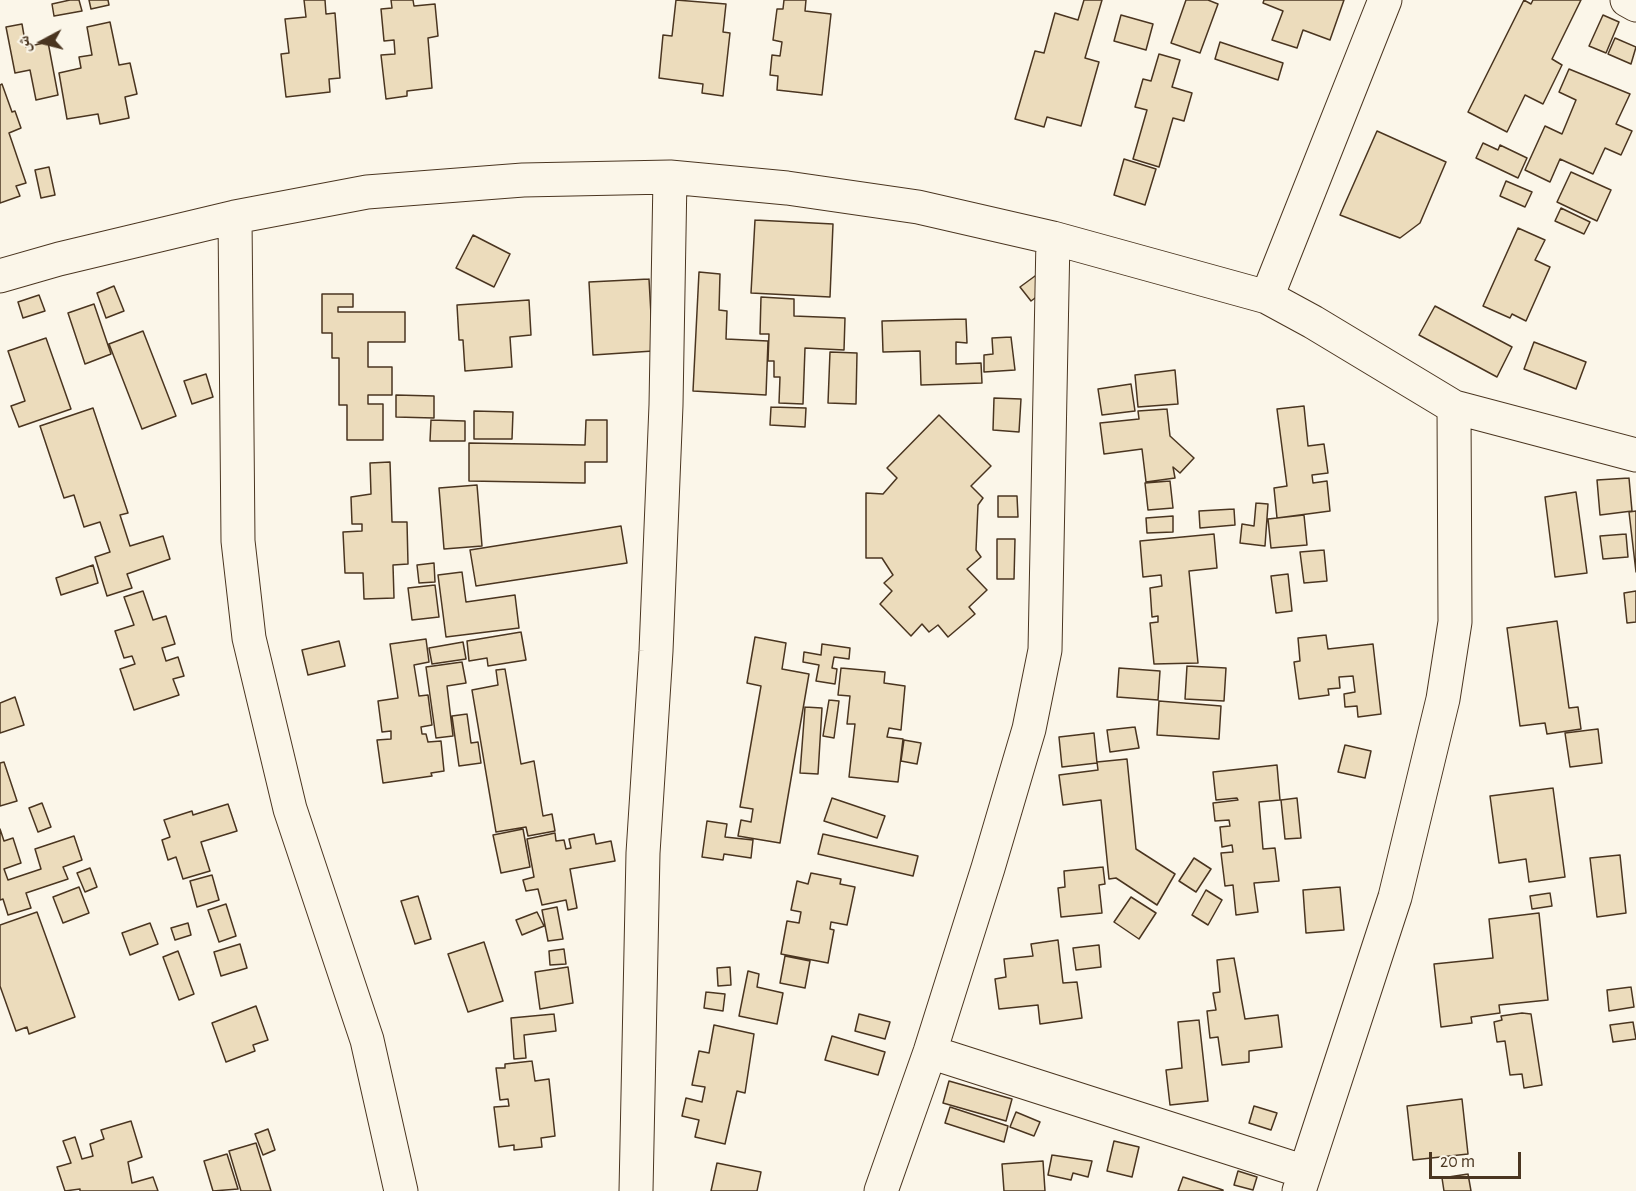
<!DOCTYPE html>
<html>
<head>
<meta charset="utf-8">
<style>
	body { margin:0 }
	#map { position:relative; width:1636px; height:1191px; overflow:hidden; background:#fbf6e9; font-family:"Alegreya Sans","Noto Naskh Arabic",sans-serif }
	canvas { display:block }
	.north { position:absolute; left:12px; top:12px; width:60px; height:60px; -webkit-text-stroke:4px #fbf6e9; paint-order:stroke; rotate:263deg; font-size:16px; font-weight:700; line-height:24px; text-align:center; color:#4a3520 }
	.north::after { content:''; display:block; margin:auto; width:21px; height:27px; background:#4a3520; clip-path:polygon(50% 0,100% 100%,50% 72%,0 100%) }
	.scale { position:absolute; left:1429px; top:1152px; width:92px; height:27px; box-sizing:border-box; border:3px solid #4a3520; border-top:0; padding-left:8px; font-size:18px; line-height:21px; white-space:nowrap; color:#4a3520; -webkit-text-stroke:4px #fbf6e9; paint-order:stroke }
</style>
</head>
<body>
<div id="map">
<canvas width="1636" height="1191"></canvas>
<div class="north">ش</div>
<div class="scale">20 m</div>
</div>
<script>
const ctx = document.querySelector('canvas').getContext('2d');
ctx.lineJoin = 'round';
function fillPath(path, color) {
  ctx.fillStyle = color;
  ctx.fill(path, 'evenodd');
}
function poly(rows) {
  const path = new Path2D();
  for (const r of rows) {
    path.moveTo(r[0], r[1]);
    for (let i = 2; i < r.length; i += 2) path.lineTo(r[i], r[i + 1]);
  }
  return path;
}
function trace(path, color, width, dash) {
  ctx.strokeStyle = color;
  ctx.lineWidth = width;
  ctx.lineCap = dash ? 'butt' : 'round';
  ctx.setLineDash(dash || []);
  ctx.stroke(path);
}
const building = poly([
	[70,0,79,0,82,11,54,16,52,4,70,0],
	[89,0,108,0,109,5,91,9,89,0],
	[304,0,325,0,326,14,335,13,340,78,329,79,330,92,286,97,281,54,289,53,285,19,306,17,304,0],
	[391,0,413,0,414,6,435,4,438,36,428,38,432,88,407,91,407,96,386,99,381,55,395,54,394,40,384,41,381,9,392,8,391,0],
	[676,0,726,4,723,32,730,33,723,96,702,93,703,84,659,78,663,35,672,36,676,0],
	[784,0,806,0,805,11,831,14,822,95,777,90,778,76,770,75,772,55,780,56,782,42,773,40,777,9,783,9,784,0],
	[1084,0,1102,0,1085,58,1099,62,1081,126,1047,117,1044,127,1015,119,1035,51,1044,53,1055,13,1078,20,1084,0],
	[1186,0,1208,0,1218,4,1200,53,1171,43,1186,0],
	[1264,0,1344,0,1330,40,1303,30,1297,48,1272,40,1283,11,1263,3,1264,0],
	[1524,0,1531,4,1533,0,1581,0,1552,59,1562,65,1543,104,1525,95,1507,132,1468,112,1524,0],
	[1121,15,1153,24,1146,50,1114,41,1121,15],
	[1603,15,1619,22,1606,53,1589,46,1603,15],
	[110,22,119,65,130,63,137,94,125,97,129,118,100,124,98,114,67,119,59,73,81,68,79,57,92,55,87,27,110,22],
	[22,24,26,47,48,42,58,95,36,100,30,70,15,73,6,27,22,24],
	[1615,38,1636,47,1631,64,1608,54,1615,38],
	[1220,42,1283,63,1278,80,1215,59,1220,42],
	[1159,54,1180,60,1172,87,1192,93,1184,121,1173,118,1159,167,1133,159,1147,110,1135,107,1143,79,1151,81,1159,54],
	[1569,69,1630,94,1616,124,1632,131,1621,155,1605,148,1593,174,1560,159,1550,182,1525,170,1545,126,1562,134,1576,100,1559,92,1569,69],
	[2,84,12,112,15,111,21,128,9,133,26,183,16,186,20,196,0,203,0,85,2,84],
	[1377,131,1446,162,1420,223,1400,238,1340,215,1377,131],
	[1483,143,1498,150,1500,145,1527,158,1518,178,1476,158,1483,143],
	[1124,159,1156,169,1145,205,1114,195,1124,159],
	[49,167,55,195,41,198,35,170,49,167],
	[1571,172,1611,190,1597,221,1557,202,1571,172],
	[1506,181,1532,192,1525,207,1500,196,1506,181],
	[1561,208,1590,222,1584,234,1555,221,1561,208],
	[755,220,833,224,830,297,751,293,755,220],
	[1518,228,1545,240,1535,260,1550,267,1526,321,1512,314,1510,318,1483,306,1518,228],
	[473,235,510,254,494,287,456,268,473,235],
	[699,272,720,274,719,310,727,311,726,339,768,341,766,395,693,391,699,272],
	[1035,276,1046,290,1031,301,1020,287,1035,276],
	[649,279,653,351,593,355,589,282,649,279],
	[114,286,124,311,106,318,97,293,114,286],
	[322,294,353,294,353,307,338,307,338,312,405,312,405,342,368,342,368,367,392,367,392,395,368,395,368,404,383,404,383,440,347,440,347,405,339,405,339,358,332,358,332,333,322,333,322,294],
	[39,295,45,311,23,318,18,302,39,295],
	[761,297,794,299,794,316,845,318,844,350,805,348,803,404,779,403,780,377,774,377,774,361,768,361,769,334,760,334,761,297],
	[529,300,531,335,510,337,512,367,465,371,463,340,459,340,457,305,529,300],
	[94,304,111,354,85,364,68,313,94,304],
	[1435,306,1512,347,1497,377,1419,335,1435,306],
	[966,319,967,343,956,342,956,364,981,363,982,383,921,385,920,351,883,352,882,321,966,319],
	[143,331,176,416,142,429,109,344,143,331],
	[1011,337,1015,370,984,372,984,355,993,354,992,338,1011,337],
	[46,338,71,409,19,427,11,406,25,401,8,351,46,338],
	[1534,342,1586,362,1576,389,1524,369,1534,342],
	[830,352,857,353,856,404,828,403,830,352],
	[1175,370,1178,404,1138,407,1135,375,1175,370],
	[206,374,213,397,192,404,184,381,206,374],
	[1131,384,1135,411,1102,415,1098,389,1131,384],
	[396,395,434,396,434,418,396,417,396,395],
	[994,398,1021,399,1019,432,993,430,994,398],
	[1304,406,1308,446,1324,444,1328,473,1312,475,1313,483,1327,481,1330,511,1277,518,1274,488,1287,486,1277,409,1304,406],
	[771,407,806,408,805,427,770,425,771,407],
	[93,408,128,513,120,515,130,546,163,536,170,559,127,574,132,588,107,596,95,557,110,552,100,522,84,527,74,495,64,498,40,426,93,408],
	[1167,409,1170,436,1194,458,1180,473,1173,467,1175,478,1146,482,1142,449,1104,454,1100,423,1139,419,1138,411,1167,409],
	[474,411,513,412,512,439,474,439,474,411],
	[939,415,991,466,971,486,983,498,978,505,976,550,981,557,967,569,987,590,969,607,975,614,948,637,938,625,929,632,922,624,911,636,880,604,892,591,884,583,893,575,882,558,866,558,866,493,883,494,897,478,887,468,939,415],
	[431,420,465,421,465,441,430,441,431,420],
	[586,420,607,420,607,462,585,462,585,483,469,481,469,443,585,445,586,420],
	[390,462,392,522,407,522,408,564,393,565,394,598,364,599,363,573,345,573,343,532,362,531,362,524,352,524,351,497,371,494,370,463,390,462],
	[1629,478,1632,511,1600,515,1597,480,1629,478],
	[1170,481,1173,508,1148,510,1145,483,1170,481],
	[477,485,482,546,444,549,439,488,477,485],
	[1576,492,1587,573,1555,577,1545,497,1576,492],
	[998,496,1017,496,1018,517,998,517,998,496],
	[1256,503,1268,504,1265,546,1240,543,1242,524,1254,526,1256,503],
	[1234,509,1235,525,1200,528,1199,511,1234,509],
	[1636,511,1636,572,1629,512,1636,511],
	[1304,515,1307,545,1271,548,1268,519,1304,515],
	[1173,516,1173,532,1147,533,1146,518,1173,516],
	[621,526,627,563,476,586,470,550,621,526],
	[1214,534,1217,568,1189,571,1198,663,1154,664,1150,623,1158,622,1158,616,1152,617,1150,588,1162,586,1161,575,1143,577,1140,541,1214,534],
	[1626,534,1628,557,1603,559,1600,536,1626,534],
	[997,539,1015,539,1014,579,997,579,997,539],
	[1324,550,1327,581,1304,583,1300,552,1324,550],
	[434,563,435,582,419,583,417,565,434,563],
	[93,565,98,583,61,595,56,578,93,565],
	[462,572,466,602,515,595,519,628,446,637,438,575,462,572],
	[1288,574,1292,611,1276,613,1271,576,1288,574],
	[435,585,439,617,412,620,408,588,435,585],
	[143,591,153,620,166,616,175,644,162,648,166,661,178,657,184,676,173,679,179,695,134,710,120,669,135,664,132,656,124,658,115,631,134,625,124,597,143,591],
	[1636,591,1636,622,1627,623,1624,593,1636,591],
	[1557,621,1569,708,1578,707,1581,729,1547,734,1545,723,1520,726,1507,628,1557,621],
	[521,632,526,660,488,666,487,658,469,661,467,641,521,632],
	[1326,635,1328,649,1373,644,1381,714,1358,717,1357,706,1345,707,1344,694,1355,692,1353,676,1339,677,1340,688,1328,689,1329,695,1299,699,1294,662,1300,661,1298,638,1326,635],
	[755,637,786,643,782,669,809,674,780,843,738,836,741,820,751,822,753,809,740,807,761,686,747,683,755,637],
	[426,639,429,662,414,665,419,696,428,695,432,725,421,727,422,734,426,734,428,742,441,741,444,771,431,773,432,776,383,783,377,740,391,739,391,731,382,732,378,701,398,698,390,644,426,639],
	[339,641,345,666,308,675,302,650,339,641],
	[463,642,466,659,432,664,429,648,463,642],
	[822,644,850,648,849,659,834,657,832,668,837,669,835,684,816,681,819,665,803,662,804,652,821,655,822,644],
	[462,662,466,683,447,686,453,736,436,738,426,667,462,662],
	[1187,666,1226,668,1224,701,1185,699,1187,666],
	[841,668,885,672,884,683,905,686,901,730,889,728,887,737,903,739,898,782,849,777,855,724,847,724,850,696,838,695,841,668],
	[1119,668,1160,671,1158,700,1117,697,1119,668],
	[505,669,521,764,534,761,543,816,552,814,555,831,528,836,526,827,496,832,472,690,498,685,496,670,505,669],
	[15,697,24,725,0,733,0,703,15,697],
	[829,700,839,701,834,738,823,736,829,700],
	[1159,701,1221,706,1219,739,1157,735,1159,701],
	[805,707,822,708,818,774,800,773,805,707],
	[467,714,471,743,478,742,481,763,459,766,452,716,467,714],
	[1135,727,1139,748,1110,752,1107,730,1135,727],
	[1598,729,1602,763,1570,767,1565,733,1598,729],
	[1094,733,1097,763,1062,767,1059,737,1094,733],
	[904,740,921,743,917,764,901,761,904,740],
	[1345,745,1371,751,1365,778,1338,772,1345,745],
	[1127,759,1136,849,1175,874,1157,905,1116,878,1109,879,1101,800,1063,805,1059,775,1098,770,1097,762,1127,759],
	[4,762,17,801,0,806,0,763,4,762],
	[1277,765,1280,800,1259,802,1263,849,1275,848,1279,881,1254,883,1258,912,1236,915,1233,885,1225,886,1221,853,1233,852,1232,845,1222,847,1220,827,1230,826,1229,820,1215,821,1213,803,1238,800,1237,798,1216,800,1213,772,1277,765],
	[1553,788,1565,877,1529,882,1526,859,1499,863,1490,796,1553,788],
	[832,798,885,816,877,838,824,821,832,798],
	[1297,798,1301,838,1285,839,1281,800,1297,798],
	[42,803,51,827,38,832,29,808,42,803],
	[228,804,237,831,201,842,210,871,183,879,176,857,168,860,162,840,170,837,164,820,192,811,193,815,228,804],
	[707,821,727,824,725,837,753,840,751,858,724,854,723,860,702,857,707,821],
	[0,829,4,841,13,838,21,863,4,869,8,880,41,869,35,849,74,836,82,860,63,867,68,879,26,893,31,908,8,915,3,899,0,900,0,829],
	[523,829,530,867,501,873,493,835,523,829],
	[555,833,556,841,564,840,566,849,571,848,569,839,594,834,596,844,611,841,615,861,570,869,577,908,568,910,566,900,542,905,538,889,526,891,523,880,534,877,527,839,555,833],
	[823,834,918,856,913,876,818,854,823,834],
	[1620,855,1626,913,1597,917,1590,858,1620,855],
	[1194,858,1211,869,1196,892,1179,881,1194,858],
	[1103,867,1105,884,1099,885,1102,913,1061,917,1058,888,1065,887,1064,871,1103,867],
	[90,868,97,887,85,892,77,873,90,868],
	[811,873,841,879,840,884,855,887,847,925,831,922,830,929,834,930,828,963,781,954,787,921,799,923,801,912,791,910,797,881,808,884,811,873],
	[212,875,219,900,197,907,190,881,212,875],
	[79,887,89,913,63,923,53,897,79,887],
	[1340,887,1344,930,1306,933,1303,890,1340,887],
	[1206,890,1222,900,1208,925,1192,915,1206,890],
	[1550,893,1552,906,1532,909,1530,896,1550,893],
	[418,896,431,939,415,944,401,901,418,896],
	[1131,897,1156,913,1139,939,1114,922,1131,897],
	[226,904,236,936,219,942,208,910,226,904],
	[557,907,563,939,548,941,542,910,557,907],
	[37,912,75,1017,29,1034,27,1027,16,1031,0,986,0,925,37,912],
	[537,912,544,926,522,935,516,920,537,912],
	[1539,913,1548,1000,1499,1005,1500,1013,1471,1017,1472,1023,1441,1027,1434,964,1493,958,1489,919,1539,913],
	[150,923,158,944,130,955,122,933,150,923],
	[188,923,191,935,175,940,171,928,188,923],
	[1058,940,1063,983,1077,982,1082,1018,1040,1024,1038,1005,999,1009,995,979,1006,977,1004,959,1033,956,1031,944,1058,940],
	[484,942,503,1001,468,1012,448,954,484,942],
	[240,944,247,968,221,976,214,952,240,944],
	[1099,945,1101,967,1076,970,1073,948,1099,945],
	[564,949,566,964,550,965,549,951,564,949],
	[178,951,194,994,179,1000,163,957,178,951],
	[785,956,810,961,805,988,780,983,785,956],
	[1234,958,1245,1019,1278,1015,1282,1047,1249,1051,1249,1062,1222,1065,1218,1037,1210,1038,1207,1011,1216,1010,1213,993,1220,992,1217,960,1234,958],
	[568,967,573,1003,540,1009,535,972,568,967],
	[730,967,731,985,718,986,717,968,730,967],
	[748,971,759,974,757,987,783,993,777,1024,739,1016,748,971],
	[1631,987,1634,1007,1609,1011,1607,990,1631,987],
	[706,992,725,994,723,1011,704,1008,706,992],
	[256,1006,268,1040,253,1045,255,1051,226,1062,212,1023,256,1006],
	[1522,1013,1531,1014,1542,1085,1524,1088,1522,1074,1510,1075,1505,1041,1497,1042,1494,1022,1502,1020,1501,1016,1522,1013],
	[554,1014,556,1031,524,1035,526,1058,514,1059,511,1018,554,1014],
	[859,1014,890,1022,885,1039,855,1031,859,1014],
	[1199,1020,1208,1101,1170,1105,1166,1070,1182,1068,1178,1022,1199,1020],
	[1633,1022,1636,1039,1613,1042,1610,1025,1633,1022],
	[714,1025,754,1034,745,1093,737,1091,725,1144,695,1137,699,1120,682,1116,686,1098,702,1102,705,1087,692,1085,699,1051,709,1053,714,1025],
	[832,1036,885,1052,878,1075,825,1060,832,1036],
	[532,1061,535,1081,549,1079,555,1136,541,1138,542,1147,514,1150,514,1145,499,1147,494,1107,509,1106,508,1099,500,1100,496,1068,505,1068,505,1064,532,1061],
	[949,1081,1012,1099,1006,1121,943,1103,949,1081],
	[1462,1099,1468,1154,1413,1160,1407,1106,1462,1099],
	[1254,1106,1277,1113,1271,1130,1249,1123,1254,1106],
	[950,1107,1008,1126,1004,1142,945,1123,950,1107],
	[1016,1112,1040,1122,1034,1136,1010,1127,1016,1112],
	[131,1121,142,1157,128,1162,132,1183,153,1177,158,1191,80,1191,80,1189,65,1191,57,1167,71,1163,63,1141,75,1137,82,1159,93,1156,90,1144,104,1139,101,1130,131,1121],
	[268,1129,275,1150,263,1155,255,1134,268,1129],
	[1114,1141,1139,1147,1132,1177,1107,1171,1114,1141],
	[256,1143,271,1191,241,1191,229,1151,256,1143],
	[227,1154,238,1189,213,1191,204,1161,227,1154],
	[1052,1155,1092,1161,1088,1177,1073,1173,1071,1180,1048,1175,1052,1155],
	[1043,1161,1045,1191,1004,1191,1002,1164,1043,1161],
	[717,1163,761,1172,757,1191,711,1191,717,1163],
	[1238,1171,1257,1177,1253,1190,1234,1185,1238,1171],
	[1468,1174,1471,1191,1444,1191,1442,1178,1468,1174],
	[1183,1177,1223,1190,1223,1191,1178,1191,1183,1177]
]);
fillPath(building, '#ecdcbc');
trace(building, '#4a3520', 1.5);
const minor = poly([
	[1627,0,1636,5],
	[235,217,238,541,249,638,290,809,367,1040,401,1191],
	[0,276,59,259,235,217,367,192,523,180,670,177,787,188,918,207,1053,238,1267,297,1313,322,1454,407,1636,455],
	[1267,297,1385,0],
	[930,1052,1305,1172],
	[636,1191,643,853,656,651,666,405,670,177],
	[881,1191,930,1052,988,868,1029,729,1045,650,1053,238],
	[1299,1191,1395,897,1443,699,1455,622,1454,407]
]);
trace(minor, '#4a3520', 35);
trace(minor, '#fbf6e9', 33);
</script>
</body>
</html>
